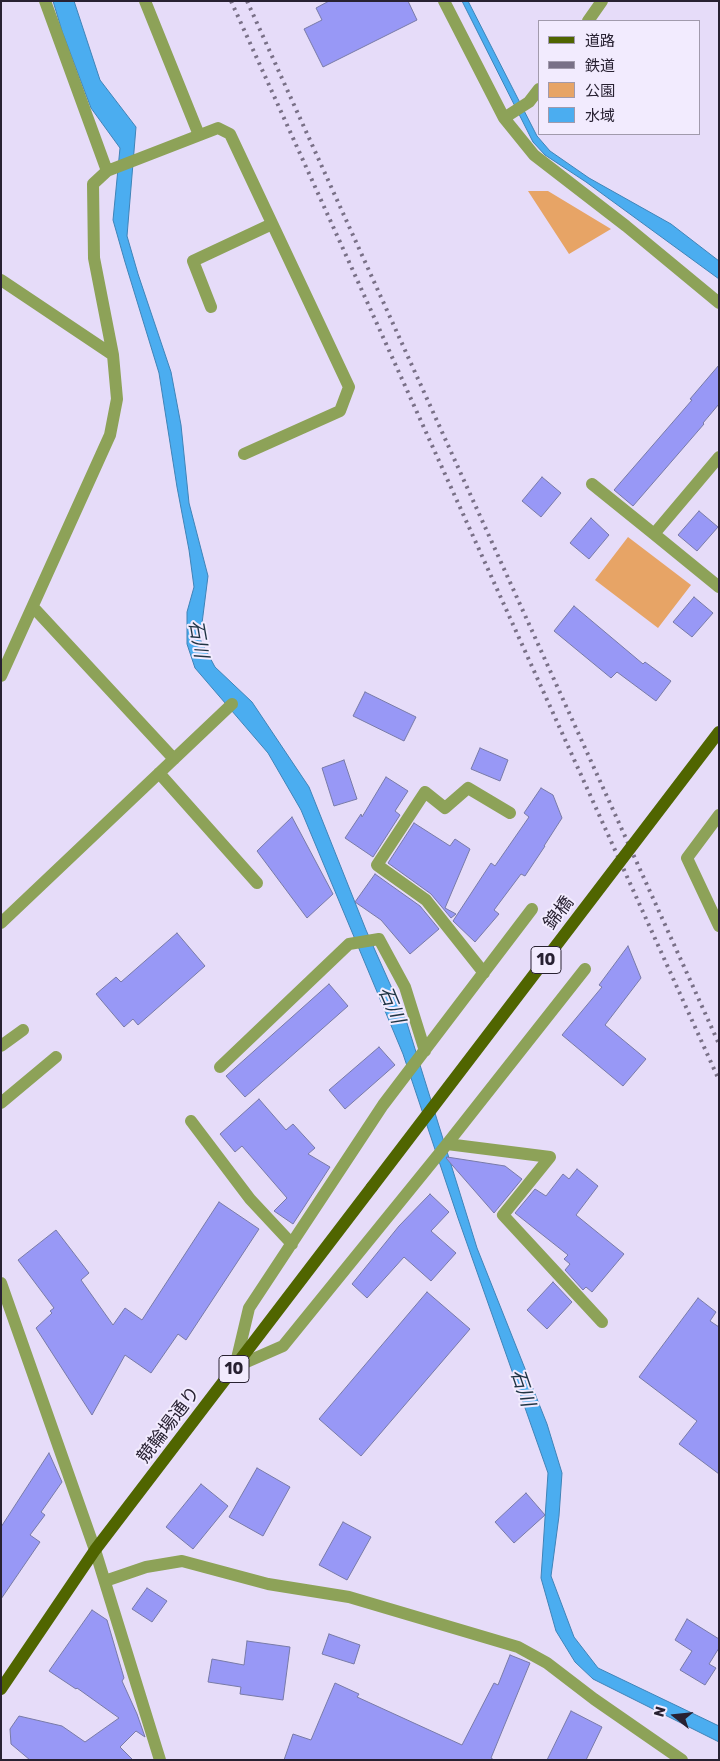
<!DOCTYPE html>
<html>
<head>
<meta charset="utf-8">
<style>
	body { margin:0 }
	#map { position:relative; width:720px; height:1761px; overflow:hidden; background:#e6dcf9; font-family:Rubik,"Noto Sans JP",sans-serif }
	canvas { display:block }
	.frame { position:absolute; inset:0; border:2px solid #282132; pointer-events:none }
	.legend { position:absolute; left:538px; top:20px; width:162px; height:115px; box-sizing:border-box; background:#f2ebfe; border:1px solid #a19aac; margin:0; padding:6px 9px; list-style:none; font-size:15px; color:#282132 }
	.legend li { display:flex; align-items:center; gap:10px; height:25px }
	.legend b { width:25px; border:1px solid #a19aac }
	.north { position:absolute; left:650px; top:1691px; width:50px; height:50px; -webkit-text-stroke:4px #f2ebfe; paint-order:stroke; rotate:286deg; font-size:14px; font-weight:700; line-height:20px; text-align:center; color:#282132 }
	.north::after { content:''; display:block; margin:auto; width:18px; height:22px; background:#282132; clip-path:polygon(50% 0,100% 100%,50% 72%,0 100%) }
</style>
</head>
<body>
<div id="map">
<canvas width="720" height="1761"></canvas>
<div class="frame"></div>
<ul class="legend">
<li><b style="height:6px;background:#506500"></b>道路</li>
<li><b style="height:6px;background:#797087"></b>鉄道</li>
<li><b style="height:14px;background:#e7a466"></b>公園</li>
<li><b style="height:14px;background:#4badf0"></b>水域</li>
</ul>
<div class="north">N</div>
</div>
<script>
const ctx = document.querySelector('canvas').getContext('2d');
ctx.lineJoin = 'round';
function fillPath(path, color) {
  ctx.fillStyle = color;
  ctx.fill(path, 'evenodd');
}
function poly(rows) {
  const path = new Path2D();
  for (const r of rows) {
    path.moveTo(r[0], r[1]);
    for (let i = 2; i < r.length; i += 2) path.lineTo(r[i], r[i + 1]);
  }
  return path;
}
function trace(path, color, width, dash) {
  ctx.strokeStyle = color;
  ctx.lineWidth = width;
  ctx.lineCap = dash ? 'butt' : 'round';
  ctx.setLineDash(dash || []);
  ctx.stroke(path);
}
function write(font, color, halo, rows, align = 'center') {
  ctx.font = font + ' Rubik,"Noto Sans JP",sans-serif';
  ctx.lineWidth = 4;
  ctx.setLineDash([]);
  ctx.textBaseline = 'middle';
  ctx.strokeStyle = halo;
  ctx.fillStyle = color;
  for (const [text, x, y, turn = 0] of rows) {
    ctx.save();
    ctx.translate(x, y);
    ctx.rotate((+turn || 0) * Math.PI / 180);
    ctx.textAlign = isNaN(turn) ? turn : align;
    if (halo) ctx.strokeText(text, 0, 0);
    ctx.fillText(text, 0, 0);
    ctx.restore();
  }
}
fillPath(poly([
	[528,191,548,191,611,229,569,254],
	[628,537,691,585,658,628,595,580]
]), '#e7a466');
const water = poly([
	[53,1,74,1,100,80,136,127,127,236,138,274,171,372,181,425,189,503,208,576,200,639,215,667,252,702,309,787,366,930,406,1020,477,1248,547,1424,562,1473,559,1516,551,1576,574,1637,598,1668,719,1726,719,1742,593,1679,575,1662,556,1631,541,1578,548,1473,458,1218,403,1054,301,810,268,753,195,668,187,644,187,612,194,587,189,550,177,487,159,373,125,262,113,220,120,148,91,108,62,31,53,1],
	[462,1,468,1,537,136,550,151,589,178,671,224,719,261,719,279,586,182,545,155,533,142,462,1]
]);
fillPath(water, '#4badf0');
trace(water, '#4083b7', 1);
const building = poly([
	[329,1,408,1,417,20,323,67,304,29,322,20,316,8,329,1],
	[719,365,719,404,703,423,704,424,633,506,614,490,692,400,690,399,719,365],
	[542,477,561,493,541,517,522,501,542,477],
	[699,511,718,527,697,551,678,535,699,511],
	[591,518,609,535,589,559,570,543,591,518],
	[694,597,713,613,692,637,673,622,694,597],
	[574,606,643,664,645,662,671,681,656,701,617,672,611,678,554,631,574,606],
	[365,692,416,717,404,741,353,716,365,692],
	[480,748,508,760,500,781,471,769,480,748],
	[344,760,357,799,334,806,322,768,344,760],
	[386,777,408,791,395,811,400,815,373,857,345,838,361,814,362,817,386,777],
	[541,788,553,795,562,818,544,846,545,846,525,876,521,874,494,910,499,914,475,942,453,921,491,863,495,866,529,817,524,813,541,788],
	[292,817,333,894,307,918,257,851,292,817],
	[414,823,450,846,455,839,470,849,445,908,456,914,451,918,431,894,388,863,414,823],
	[375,874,420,906,439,929,410,954,381,920,355,902,375,874],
	[177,933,205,966,138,1025,133,1019,124,1027,96,994,116,977,121,982,177,933],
	[628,946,641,978,605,1025,646,1059,623,1086,562,1035,602,987,599,985,628,946],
	[329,984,348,1006,245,1097,226,1076,329,984],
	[379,1047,395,1065,345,1109,329,1090,379,1047],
	[259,1099,286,1130,293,1124,315,1148,308,1154,330,1167,293,1224,274,1211,287,1198,242,1146,235,1152,220,1134,259,1099],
	[447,1157,505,1166,522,1179,494,1213,446,1158,447,1157],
	[577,1169,598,1186,576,1215,624,1254,592,1292,586,1287,583,1290,565,1270,570,1264,564,1259,568,1255,515,1213,535,1189,546,1196,563,1174,569,1179,577,1169],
	[430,1194,449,1212,431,1231,456,1253,431,1281,404,1257,367,1298,352,1284,399,1226,430,1194],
	[219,1202,259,1229,186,1340,178,1334,151,1373,125,1355,92,1415,36,1328,52,1313,50,1311,54,1308,18,1260,56,1230,89,1273,81,1280,113,1325,125,1308,142,1320,219,1202],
	[553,1282,572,1302,547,1329,527,1310,553,1282],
	[427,1292,470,1329,361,1456,319,1419,427,1292],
	[698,1298,716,1312,710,1321,719,1327,719,1474,679,1444,697,1421,639,1377,698,1298],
	[49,1453,62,1482,41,1512,45,1515,30,1535,40,1542,1,1599,1,1527,49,1453],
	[257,1468,290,1487,263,1536,229,1517,257,1468],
	[201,1484,228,1506,193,1549,166,1527,201,1484],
	[526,1493,545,1515,514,1543,495,1522,526,1493],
	[343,1522,371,1537,347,1580,319,1565,343,1522],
	[147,1588,167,1601,152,1622,132,1609,147,1588],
	[92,1610,107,1620,124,1678,122,1681,137,1714,145,1737,136,1731,120,1747,133,1760,30,1760,11,1744,10,1729,19,1716,62,1726,85,1742,119,1718,77,1688,76,1689,49,1671,92,1610],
	[687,1619,719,1639,719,1648,709,1664,716,1668,705,1685,680,1670,692,1651,675,1640,687,1619],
	[329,1634,360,1645,354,1664,322,1654,329,1634],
	[247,1641,290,1647,283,1700,240,1694,241,1687,208,1682,212,1659,244,1665,247,1641],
	[510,1655,530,1663,491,1758,494,1760,284,1760,293,1734,311,1740,335,1683,359,1694,357,1697,462,1745,494,1683,498,1685,510,1655],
	[571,1711,602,1727,586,1760,547,1760,571,1711]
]);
fillPath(building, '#9898f6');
trace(building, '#787aa7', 1);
trace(poly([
	[45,1,107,171],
	[145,1,199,135],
	[444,1,504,118,534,155,626,226,719,303],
	[588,21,602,1],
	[504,118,529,102,539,89],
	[1,280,113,355],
	[211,307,193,261,272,224],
	[719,457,654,534,719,587],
	[592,484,654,534],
	[33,607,174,759],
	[1,676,110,435,117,399,113,355,94,258,93,184,107,171,218,128,230,134,349,387,340,411,244,454],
	[159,773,257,883],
	[719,815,687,858,719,926],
	[1,923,232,704],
	[484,973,426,900,377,865,425,792,445,808,468,788,510,813],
	[1,1046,23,1030],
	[220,1067,349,944,379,939,405,987,425,1051],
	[1,1103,56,1057],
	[191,1121,250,1199,292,1244],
	[447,1144,550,1157,503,1215,602,1322],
	[1,1283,95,1550,160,1760],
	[235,1367,249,1308,383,1105,532,909],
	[235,1367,283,1346,447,1144,585,969],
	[105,1581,146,1567,182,1561,268,1584,349,1597,518,1647,547,1663,594,1699,682,1760]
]), '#8da258', 12);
trace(poly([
	[1,1689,95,1550,372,1187]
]), '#506500', 12);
trace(poly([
	[231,1,719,1080],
	[247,1,719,1044]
]), '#797087', 4, [2.5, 5]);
trace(poly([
	[372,1187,719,732]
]), '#506500', 12);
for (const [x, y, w] of [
	[546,960,30],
	[234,1369,30]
]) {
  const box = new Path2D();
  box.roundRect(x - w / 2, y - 13.5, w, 27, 4);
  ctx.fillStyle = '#f2ebfe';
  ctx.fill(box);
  trace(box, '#282132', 1);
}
write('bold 16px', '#282132', null, [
	["10",546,960],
	["10",234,1369]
]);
write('18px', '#282132', '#f2ebfe', [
	["錦橋",559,913,-53],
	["競輪場通り",169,1425,-53]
]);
write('italic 19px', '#1f3444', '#f2ebfe', [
	["石川",198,639,80],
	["石川",391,1005,67],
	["石川",522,1388,71]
]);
</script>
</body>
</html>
